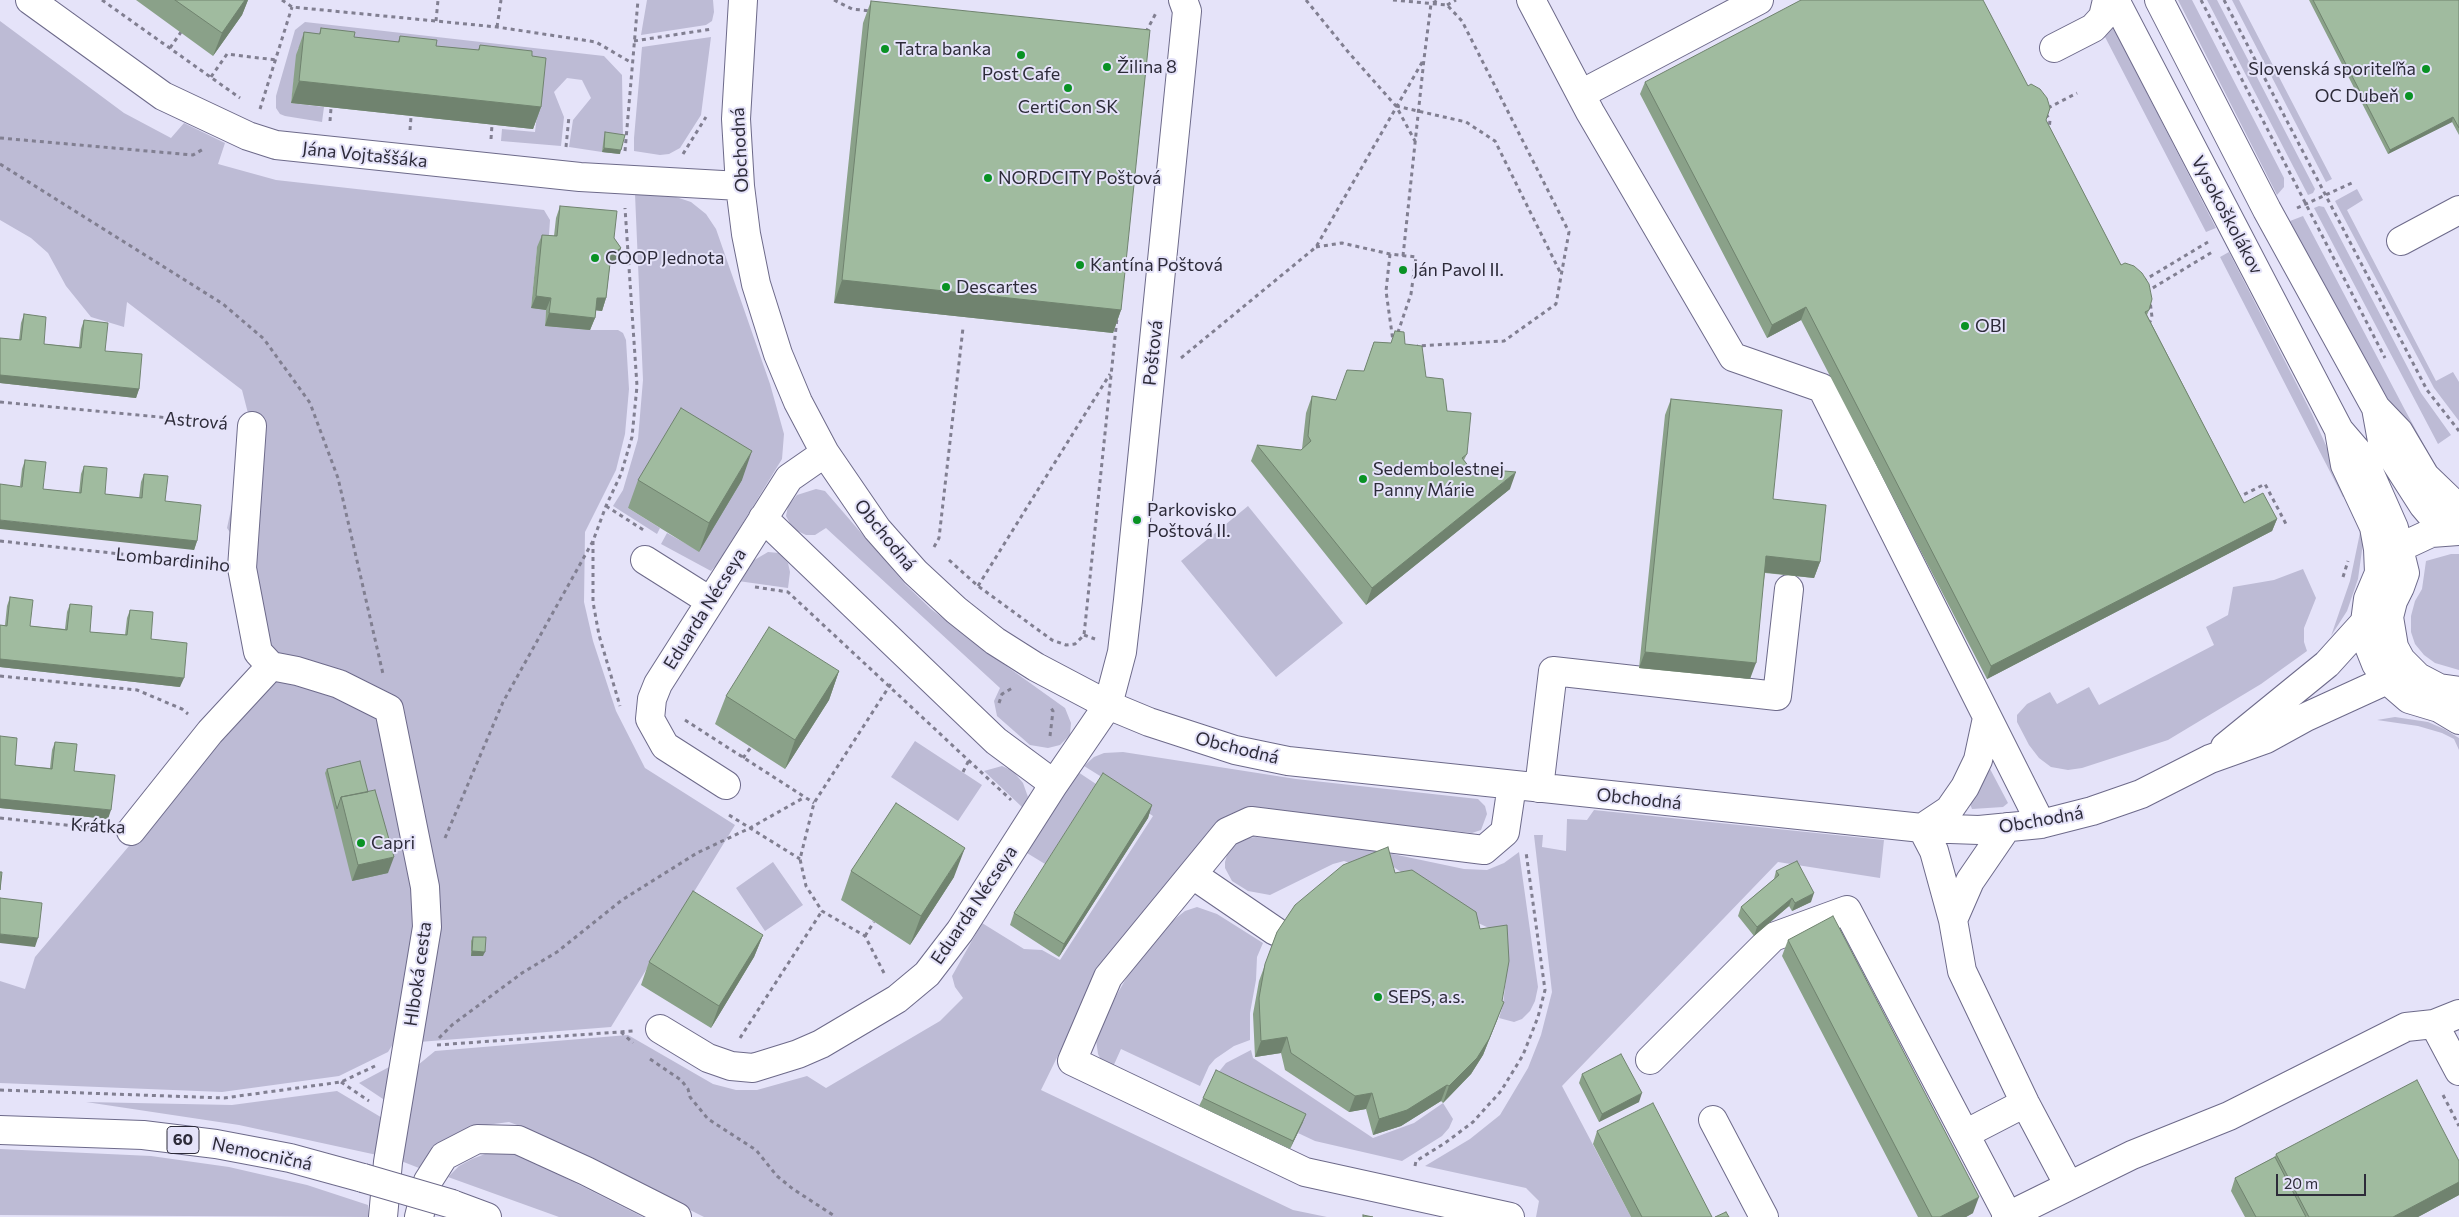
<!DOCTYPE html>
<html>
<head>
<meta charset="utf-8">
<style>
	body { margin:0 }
	#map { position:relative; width:2459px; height:1217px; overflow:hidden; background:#e5e3f9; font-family:Commissioner,sans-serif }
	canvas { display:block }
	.scale { position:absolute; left:2276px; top:1174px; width:90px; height:22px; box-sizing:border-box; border:2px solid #2d2b39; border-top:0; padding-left:6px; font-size:15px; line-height:18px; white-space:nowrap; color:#2d2b39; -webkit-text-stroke:4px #e5e3f9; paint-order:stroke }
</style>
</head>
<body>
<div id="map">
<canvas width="2459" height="1217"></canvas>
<div class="scale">20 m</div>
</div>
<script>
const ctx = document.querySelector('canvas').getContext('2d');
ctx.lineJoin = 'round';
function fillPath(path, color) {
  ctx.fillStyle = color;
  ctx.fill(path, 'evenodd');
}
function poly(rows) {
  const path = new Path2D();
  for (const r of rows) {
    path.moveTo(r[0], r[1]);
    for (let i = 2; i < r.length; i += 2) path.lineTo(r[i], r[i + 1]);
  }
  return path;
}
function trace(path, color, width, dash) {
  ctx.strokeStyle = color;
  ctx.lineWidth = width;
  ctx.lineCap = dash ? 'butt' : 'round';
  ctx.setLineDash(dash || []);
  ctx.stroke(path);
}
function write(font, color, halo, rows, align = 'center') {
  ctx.font = font + ' Commissioner,sans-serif';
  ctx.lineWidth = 4;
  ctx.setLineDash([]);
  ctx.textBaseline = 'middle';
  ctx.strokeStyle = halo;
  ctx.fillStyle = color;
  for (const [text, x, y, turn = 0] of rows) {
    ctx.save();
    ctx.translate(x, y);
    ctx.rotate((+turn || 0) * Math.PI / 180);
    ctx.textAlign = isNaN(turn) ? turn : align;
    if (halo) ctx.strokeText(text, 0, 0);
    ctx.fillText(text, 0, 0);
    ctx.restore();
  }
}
fillPath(poly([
	[647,0,713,0,714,12,712,21,706,25,641,35],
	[2178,0,2192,0,2284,178,2284,187,2277,195],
	[2207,0,2217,0,2315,189,2313,193,2308,195],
	[2232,0,2239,0,2332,179,2326,182],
	[0,21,124,113,171,138,184,123,225,143,218,164,276,180,544,210,550,220,548,249,537,248,531,308,546,310,545,326,590,330,618,330,623,333,626,340,629,389,625,434,616,470,585,532,584,602,593,641,616,711,645,768,735,825,611,1027,393,1044,388,1052,339,1076,222,1092,0,1083,0,981,25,989,35,957,273,676,254,568,227,528,250,421,242,390,127,302,124,327,91,317,66,286,48,253,31,238,0,220],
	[305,22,604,56,622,75,623,139,602,152,569,147,573,120,591,98,582,80,567,78,554,92,564,117,561,146,501,141,502,129,535,132,542,70,298,48,291,103,324,107,322,122,285,116,280,114,276,108,276,96,295,30],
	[2112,25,2216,228,2206,232,2104,35],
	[711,37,701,115,680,148,669,154,660,155,634,151,634,138,642,47],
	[2357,189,2363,200,2347,210,2436,381,2453,372,2459,382,2459,421,2434,388,2335,201],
	[635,194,676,197,691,202,706,214,716,229,770,384,784,434,782,459,719,562,711,571,661,544,667,533,699,551,741,480,628,508,660,528,657,534,613,506,623,490,638,439,643,380],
	[2319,206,2324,207,2421,393,2451,435,2438,444,2314,208],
	[2303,216,2405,410,2428,452,2423,454,2403,424,2337,313,2290,221],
	[2229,252,2312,414,2348,495,2343,497,2220,257],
	[816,489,825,491,906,585,931,609,988,653,1065,708,1071,723,1070,735,1060,745,1048,748,1030,745,997,716,994,701,1000,688,826,528,815,535,806,535,793,529,786,516,788,506,797,495],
	[1248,506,1343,623,1276,677,1181,561],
	[2361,528,2363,543,2358,579,2347,611,2331,636,2350,581],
	[768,552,779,553,788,563,790,572,788,588,738,581,751,562],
	[2451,554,2459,554,2459,670,2435,663,2424,655,2415,644,2411,632,2411,616,2415,601,2422,589,2426,561],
	[2303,569,2316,598,2304,628,2304,642,2307,651,2261,684,2168,740,2082,768,2068,770,2051,767,2039,758,2029,745,2017,722,2017,715,2027,704,2050,692,2057,704,2089,687,2099,705,2214,645,2206,627,2228,615,2233,587,2274,580],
	[2395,717,2428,722,2444,729,2459,738,2459,750,2454,739,2442,733,2418,726,2377,720],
	[915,741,982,785,958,821,891,777],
	[1123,752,1296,779,1478,799,1485,806,1487,814,1481,830,1472,833,1256,809,1233,814,1223,820,1098,974,1041,1090,1293,1210,1327,1217,704,1217,528,1129,509,1122,471,1127,437,1145,419,1168,401,1161,418,1065,435,1051,628,1035,713,1084,736,1090,757,1090,807,1076,826,1088,940,1021,963,998,955,987,952,976,982,923,1024,949,1042,950,1060,960,1153,816,1139,807,1142,802,1084,766,1094,757,1104,753],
	[1002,766,1013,771,1023,783,1028,797,1022,807,984,771],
	[1989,767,2008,803,2003,807,1972,809,1970,804],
	[1078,772,1096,784,1045,864,1027,853],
	[1594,810,1884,840,1880,878,1778,862,1562,1086,1631,1217,1536,1217,1539,1201,1526,1188,1425,1166,1470,1139,1500,1115,1528,1068,1541,1035,1552,992,1534,835,1543,835,1542,847,1566,851,1567,819,1587,820],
	[1256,837,1364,848,1464,869,1487,870,1504,863,1519,852,1538,987,1535,1001,1530,1011,1522,1019,1514,1022,1499,1018,1503,1005,1506,977,1500,933,1478,923,1383,860,1353,864,1344,861,1333,864,1270,895,1248,891,1232,881,1225,868,1225,862,1227,855,1234,845,1247,838],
	[773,862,803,905,765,931,736,888],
	[1197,907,1217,914,1263,943,1257,957,1256,980,1250,1013,1250,1040,1234,1046,1215,1059,1209,1066,1200,1086,1121,1049,1112,1069,1102,1062,1098,1054,1096,1040,1115,998,1128,975,1171,922,1185,911],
	[1251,1050,1253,1058,1373,1138,1414,1123,1443,1103,1453,1119,1449,1128,1442,1136,1402,1161,1315,1141,1298,1133,1302,1122,1213,1079,1226,1063],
	[391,1066,386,1101,359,1083],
	[337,1091,384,1119,377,1155,239,1125,86,1102,232,1105],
	[0,1149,151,1156,229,1167,307,1185,368,1205,369,1217,0,1215],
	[504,1152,524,1157,643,1217,559,1217,448,1177,459,1166,472,1159,485,1154]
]), '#bdbbd5');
const minor = poly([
	[30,0,163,96,248,136,276,145,580,177,740,186],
	[743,0,736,119,740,186,746,234,756,284,778,354,798,402,825,453,877,529,915,572,956,610,995,641,1036,667,1108,705,1149,722,1235,750,1288,761,1922,828,1979,830,2041,824,2092,811,2141,794,2210,759,2266,739,2306,717,2387,680,2418,677],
	[1531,0,1590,112,1733,357,1822,388,2041,824],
	[2115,0,2339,430,2363,458,2394,528,2405,573,2400,587,2393,601,2389,617,2394,647,2401,660,2418,677,2439,688,2459,691],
	[2159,0,2267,210,2376,408,2399,432,2425,476,2452,502,2459,506],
	[2054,48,2093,28,2103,17,2107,0],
	[1581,94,1759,0],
	[2401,241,2459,210],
	[2376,408,2382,441,2423,505,2434,518,2450,530],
	[252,426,242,568,258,652,271,666],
	[2339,431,2345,465,2374,527,2378,549,2379,573],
	[763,518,996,741,1054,784],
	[2459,531,2431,533,2401,547,2379,573,2368,599,2365,622,2368,644,2376,664,2387,680,2409,699,2439,708,2459,720],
	[645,560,710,601],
	[271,666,297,671,339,684,389,709,425,887,427,927,388,1162,383,1217],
	[2225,747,2327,664,2365,622],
	[726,785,665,746,650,719,652,699,658,684,789,478,825,453],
	[1539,788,1553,671,1777,696,1789,589],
	[1922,828,1934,851,1953,920,1962,971,2025,1103,2068,1184],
	[1922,828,1949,810,1965,787,1978,760,1987,718],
	[131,831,210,732,271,666],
	[1193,875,1275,931],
	[1953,920,1970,881,2007,827],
	[2434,1024,2459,1071],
	[660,1029,708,1058,731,1066,753,1068,798,1054,821,1044,897,999,927,974,960,931,1054,784,1108,705,1122,652,1128,600,1187,11,1183,0],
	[1650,1060,1773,937,1847,910,2008,1216],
	[1713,1120,1764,1217],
	[1965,1134,2025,1103],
	[1510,1217,1305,1172,1072,1061,1108,977,1227,832,1251,821,1484,850,1505,832,1512,785],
	[2006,1217,2132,1155,2229,1116,2406,1027,2434,1024,2459,1014]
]);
const major = poly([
	[0,1130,143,1135,216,1144,290,1158,363,1178],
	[452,1204,487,1217],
	[419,1217,428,1181,444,1156,477,1139,518,1140,586,1171,677,1217]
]);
trace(minor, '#6d6a8a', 30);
trace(major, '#6d6a8a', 30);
trace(poly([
	[102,0,240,98],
	[282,0,292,7,497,27,596,42,632,63],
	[834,0,852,9,871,11],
	[1306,0,1349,53,1396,106,1415,141],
	[1393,0,1447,5,1462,21,1569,232,1556,304,1504,341,1417,346],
	[2201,0,2385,358],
	[2224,0,2427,390,2459,431],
	[1447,5,1456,0],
	[436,21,438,0],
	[497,27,501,0],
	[1146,32,1156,13],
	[634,41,712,29],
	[170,48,181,32],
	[211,77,227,54,276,60],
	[1396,106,1466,122,1495,141,1561,274],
	[2048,108,2077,93],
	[260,109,292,7],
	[2046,114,2050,120,2049,130],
	[330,121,331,108],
	[410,130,411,117],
	[0,138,193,155,205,148],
	[491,139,492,125],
	[566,147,569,116],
	[625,151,638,0],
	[683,154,706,117],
	[0,164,223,304,264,339,310,403,338,478,383,674],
	[2297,208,2354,182],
	[1316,247,1342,243,1390,254,1416,257,1411,294,1397,335],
	[1390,254,1386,291,1393,341],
	[1403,256,1424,59,1431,4,1438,0],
	[2143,281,2208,242],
	[2146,292,2214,251],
	[2149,324,2152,317,2150,301],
	[1181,358,1316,247,1424,59],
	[0,402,223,423],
	[2237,498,2265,484,2286,524],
	[606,506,645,531],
	[0,541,214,564],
	[593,541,593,602,599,635,620,706],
	[934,547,939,538,963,328],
	[949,560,978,586,1052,640,1066,645,1075,644,1084,635,1117,318],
	[2343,577,2348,561],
	[978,586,1110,374],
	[755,587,788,592,1011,800],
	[1084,635,1095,639],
	[0,676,137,690,182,709,188,714],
	[999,703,1002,694,1014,687],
	[685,720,814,803],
	[1050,736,1053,711,1051,708],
	[743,758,751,747],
	[963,772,969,760],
	[729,815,800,859],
	[0,818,103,829],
	[445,838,503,702,593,541,606,506,621,474,632,437,637,386,625,208],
	[865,936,874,922],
	[884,973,865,936,822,911,806,886,800,859,814,803,892,682],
	[621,1032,633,1043],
	[439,1038,452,1025,522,973,557,952,622,900,697,853,750,828,805,797],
	[740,1038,822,911],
	[437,1045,633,1031],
	[650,1059,681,1080,688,1089,690,1097,708,1119,756,1150,777,1176,793,1189,836,1217],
	[341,1082,369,1101],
	[0,1090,224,1098,341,1082,375,1066],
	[2443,1095,2459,1126],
	[1415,1166,1416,1161,1445,1143,1473,1122,1501,1091,1523,1055,1538,1017,1545,990,1526,852]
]), '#817f91', 3, [4, 4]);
trace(minor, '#fff', 28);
trace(major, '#fff', 28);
const majorBridge = poly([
	[363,1178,452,1204]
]);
trace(majorBridge, '#6d6a8a', 30, []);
trace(majorBridge, '#fff', 28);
fillPath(poly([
	[136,0,248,0,242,15,213,56],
	[2309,0,2459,0,2459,135,2452,122,2388,154],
	[871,1,1121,310,1113,333,834,303,863,23],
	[321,28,354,37,398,42,400,36,436,46,478,50,480,45,532,56,541,107,533,129,291,103,296,55,304,32,319,34],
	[1645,82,2046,120,2121,265,2149,310,2147,315,2244,503,2277,519,2272,531,1987,679,1801,320,1767,338,1640,94],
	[605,132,620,154,602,152,604,136],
	[560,206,614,238,621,248,616,261,610,265,606,298,602,311,596,310,595,318,590,330,545,326,546,310,531,308,537,247,542,235,554,236,556,218],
	[24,314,44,344,79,347,81,329,84,320,105,351,139,389,136,398,0,383,0,338,19,340,21,323],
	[1374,342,1405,344,1447,411,1467,454,1464,460,1470,468,1510,489,1366,605,1251,461,1257,445,1301,450,1302,449,1306,413,1312,396,1336,400,1364,371],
	[1671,399,1773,499,1820,562,1814,578,1765,573,1750,679,1639,668,1665,415],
	[25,460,43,489,79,493,81,474,84,466,105,494,139,498,141,482,144,474,165,501,197,541,194,550,20,486,22,469],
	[638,480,742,480,699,552,628,508],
	[10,597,30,626,65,629,67,612,70,604,90,632,125,635,127,618,130,610,151,639,180,687,0,667,0,625,5,625,7,606],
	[839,671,829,700,785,769,715,724,726,696],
	[0,736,15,765,50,768,52,750,55,742,74,771,108,819,0,808],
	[327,769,388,873,352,881,325,773],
	[1152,805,1148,818,1059,957,1010,925,1014,913],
	[851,871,954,877,910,945,841,900],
	[1776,871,1811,902,1792,911,1789,906,1754,936,1738,916,1741,907,1774,879],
	[1395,873,1498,1018,1483,1055,1471,1074,1443,1103,1441,1101,1401,1126,1373,1135,1366,1109,1349,1112,1285,1070,1281,1053,1255,1057,1253,1014,1259,981,1277,932],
	[763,935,754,957,711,1028,641,985,649,962],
	[473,937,483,956,471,956,471,941],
	[1788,940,1973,1213,1966,1217,1918,1217,1782,956],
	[1582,1074,1639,1102,1599,1122,1579,1083],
	[1203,1098,1303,1122,1290,1149,1199,1106],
	[1597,1131,1712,1217,1631,1217,1593,1144],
	[2276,1154,2459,1161,2459,1195,2418,1217,2245,1217,2231,1191,2235,1178,2275,1157]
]), '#8aa189');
fillPath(poly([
	[245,0,248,0,242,15,213,56,222,33],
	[299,81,541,107,533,129,291,103],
	[2453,117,2452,122,2388,154,2390,150],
	[604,148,621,150,620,154,602,152],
	[621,248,616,261,607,268,611,255],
	[842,280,1121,310,1113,333,834,303],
	[536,296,551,298,546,310,531,308],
	[597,298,606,298,602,311,592,310],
	[1806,307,1801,320,1767,338,1772,325],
	[549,313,595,318,590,330,545,326],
	[0,375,139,389,136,398,0,383],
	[752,451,742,480,699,552,709,523],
	[1516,472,1510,489,1366,605,1372,588],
	[2277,519,2272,531,1987,679,1991,666],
	[0,520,197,541,194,550,0,529],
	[1766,556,1820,562,1814,578,1761,572],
	[1645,652,1756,663,1750,679,1639,668],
	[0,659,184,678,180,687,0,667],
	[839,671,829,700,785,769,795,740],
	[0,799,111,810,108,819,0,808],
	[1152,805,1148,818,1059,957,1064,944],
	[965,848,954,877,910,945,921,916],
	[394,857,388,873,352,881,358,865],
	[1814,893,1811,902,1792,911,1795,903],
	[1792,898,1789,906,1754,936,1757,927],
	[0,934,38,938,35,947,0,943],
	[763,935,754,957,711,1028,719,1006],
	[472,951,485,952,483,956,471,956],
	[1504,1002,1483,1055,1471,1074,1443,1103,1449,1086],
	[1287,1037,1281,1053,1255,1057,1261,1041],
	[1447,1085,1441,1101,1401,1126,1373,1135,1379,1119],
	[1372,1093,1366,1109,1349,1112,1355,1096],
	[1642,1093,1639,1102,1599,1122,1602,1114],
	[1306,1114,1303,1122,1290,1149,1293,1141],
	[2459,1182,2459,1195,2418,1217,2393,1217],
	[1979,1197,1973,1213,1966,1217,1940,1217]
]), '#70836f');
const building = poly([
	[175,0,245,0,222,33,175,0],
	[1801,0,1983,0,2028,86,2031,84,2040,89,2047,98,2050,108,2046,120,2121,265,2125,263,2134,266,2142,273,2149,284,2152,299,2149,310,2145,312,2244,503,2263,493,2277,519,1991,666,1806,307,1772,325,1645,82,1801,0],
	[2313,0,2459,0,2459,128,2453,117,2390,150,2313,0],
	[871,1,1150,30,1121,310,842,280,871,1],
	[321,28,355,32,354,37,399,42,400,36,437,40,436,46,479,50,480,45,532,51,532,56,546,58,541,107,299,81,304,32,320,34,321,28],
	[605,132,625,135,621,150,604,148,605,132],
	[560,206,617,211,614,238,621,248,611,255,606,298,597,298,595,318,549,313,551,298,536,296,542,235,557,236,560,206],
	[24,314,46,317,44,344,81,348,84,320,108,323,105,351,142,354,139,389,0,375,0,338,21,340,24,314],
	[1395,331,1404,332,1405,344,1422,346,1426,377,1443,379,1447,411,1471,413,1467,454,1462,458,1470,468,1516,472,1372,588,1257,445,1301,450,1311,441,1308,436,1312,396,1336,400,1347,370,1364,371,1374,342,1391,343,1395,331],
	[1671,399,1782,410,1773,499,1826,505,1820,562,1766,556,1756,663,1645,652,1671,399],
	[681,408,752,451,709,523,638,480,681,408],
	[25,460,46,462,43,489,81,493,84,466,107,468,105,494,142,498,144,474,168,476,165,501,201,505,197,541,0,520,0,484,22,487,25,460],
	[10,597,33,600,30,626,67,630,70,604,92,606,90,632,127,635,130,610,153,612,151,639,187,643,184,678,0,659,0,625,7,626,10,597],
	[769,627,839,671,795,740,726,696,769,627],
	[0,736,17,738,15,765,52,769,55,742,77,744,74,771,115,775,111,810,0,799,0,736],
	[360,761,368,792,341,797,337,809,327,769,360,761],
	[1103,773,1152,805,1064,944,1014,913,1103,773],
	[375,790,394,857,358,865,341,797,375,790],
	[896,803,965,848,921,916,851,871,896,803],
	[1388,847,1395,873,1412,870,1476,912,1480,929,1507,925,1509,961,1502,1001,1504,1002,1489,1039,1477,1058,1449,1086,1447,1085,1407,1110,1379,1119,1372,1093,1355,1096,1291,1053,1287,1037,1261,1041,1259,998,1265,964,1277,932,1295,905,1343,865,1388,847],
	[1797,861,1814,893,1795,903,1792,898,1757,927,1741,907,1779,875,1776,871,1797,861],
	[0,872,2,872,0,890,0,872],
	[693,891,763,935,719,1006,649,962,693,891],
	[0,898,42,903,38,938,0,934,0,898],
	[1833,916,1979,1197,1940,1217,1932,1217,1788,940,1833,916],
	[473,937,486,937,485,952,472,951,473,937],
	[1621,1054,1642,1093,1602,1114,1582,1074,1621,1054],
	[1216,1070,1306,1114,1293,1141,1203,1098,1216,1070],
	[2417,1080,2459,1161,2459,1182,2393,1217,2309,1217,2276,1154,2417,1080],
	[1653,1103,1712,1217,1642,1217,1597,1131,1653,1103],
	[2275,1157,2306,1217,2256,1217,2235,1178,2275,1157],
	[1726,1212,1729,1217,1715,1217,1726,1212],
	[1363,1215,1373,1217,1363,1217,1363,1215]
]);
fillPath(building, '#a0bb9f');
trace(building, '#70836f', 1);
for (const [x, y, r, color] of [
	[885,49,5,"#099224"],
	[1021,55,5,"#099224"],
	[1107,67,5,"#099224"],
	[2426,69,5,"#099224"],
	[1068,88,5,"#099224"],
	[2409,96,5,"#099224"],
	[988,178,5,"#099224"],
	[595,258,5,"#099224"],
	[1080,265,5,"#099224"],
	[1403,270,5,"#099224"],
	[946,287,5,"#099224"],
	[1965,326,5,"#099224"],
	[1363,479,5,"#099224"],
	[1137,520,5,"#099224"],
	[361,843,5,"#099224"],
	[1378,997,5,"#099224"]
]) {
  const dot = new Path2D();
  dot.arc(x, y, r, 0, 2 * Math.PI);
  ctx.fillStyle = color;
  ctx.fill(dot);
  trace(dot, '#e5e3f9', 2);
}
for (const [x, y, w] of [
	[183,1140,32]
]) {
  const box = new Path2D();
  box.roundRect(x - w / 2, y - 13.5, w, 27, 4);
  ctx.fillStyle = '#e5e3f9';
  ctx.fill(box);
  trace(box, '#2d2b39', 1);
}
write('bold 16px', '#2d2b39', null, [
	["60",183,1140]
]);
write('18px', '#2d2b39', '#e5e3f9', [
	["Tatra banka",895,49],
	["Žilina 8",1117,67],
	["Slovenská sporiteľňa",2416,69,"right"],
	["Post Cafe",1021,74,"center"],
	["OC Dubeň",2399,96,"right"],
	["CertiCon SK",1068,107,"center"],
	["NORDCITY Poštová",998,178],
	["COOP Jednota",605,258],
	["Kantína Poštová",1090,265],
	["Ján Pavol II.",1413,270],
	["Descartes",956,287],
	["OBI",1975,326],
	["Sedembolestnej",1373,469],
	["Panny Márie",1373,490],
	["Parkovisko",1147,510],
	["Poštová II.",1147,531],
	["Capri",371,843],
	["SEPS, a.s.",1388,997]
], 'left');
write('18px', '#2d2b39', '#e5e3f9', [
	["Obchodná",740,150,-93],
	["Jána Vojtaššáka",365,155,6],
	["Vysokoškolákov",2227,215,62],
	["Poštová",1153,353,-84],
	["Astrová",196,421,5],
	["Obchodná",885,535,51],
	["Lombardiniho",173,560,6],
	["Eduarda Nécseya",705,609,-58],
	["Obchodná",1237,748,14],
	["Obchodná",1639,799,6],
	["Obchodná",2041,820,-10],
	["Krátka",98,826,3],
	["Eduarda Nécseya",974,905,-56],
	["Hlboká cesta",418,974,-82],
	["Nemocničná",262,1154,12]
]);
</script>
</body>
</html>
